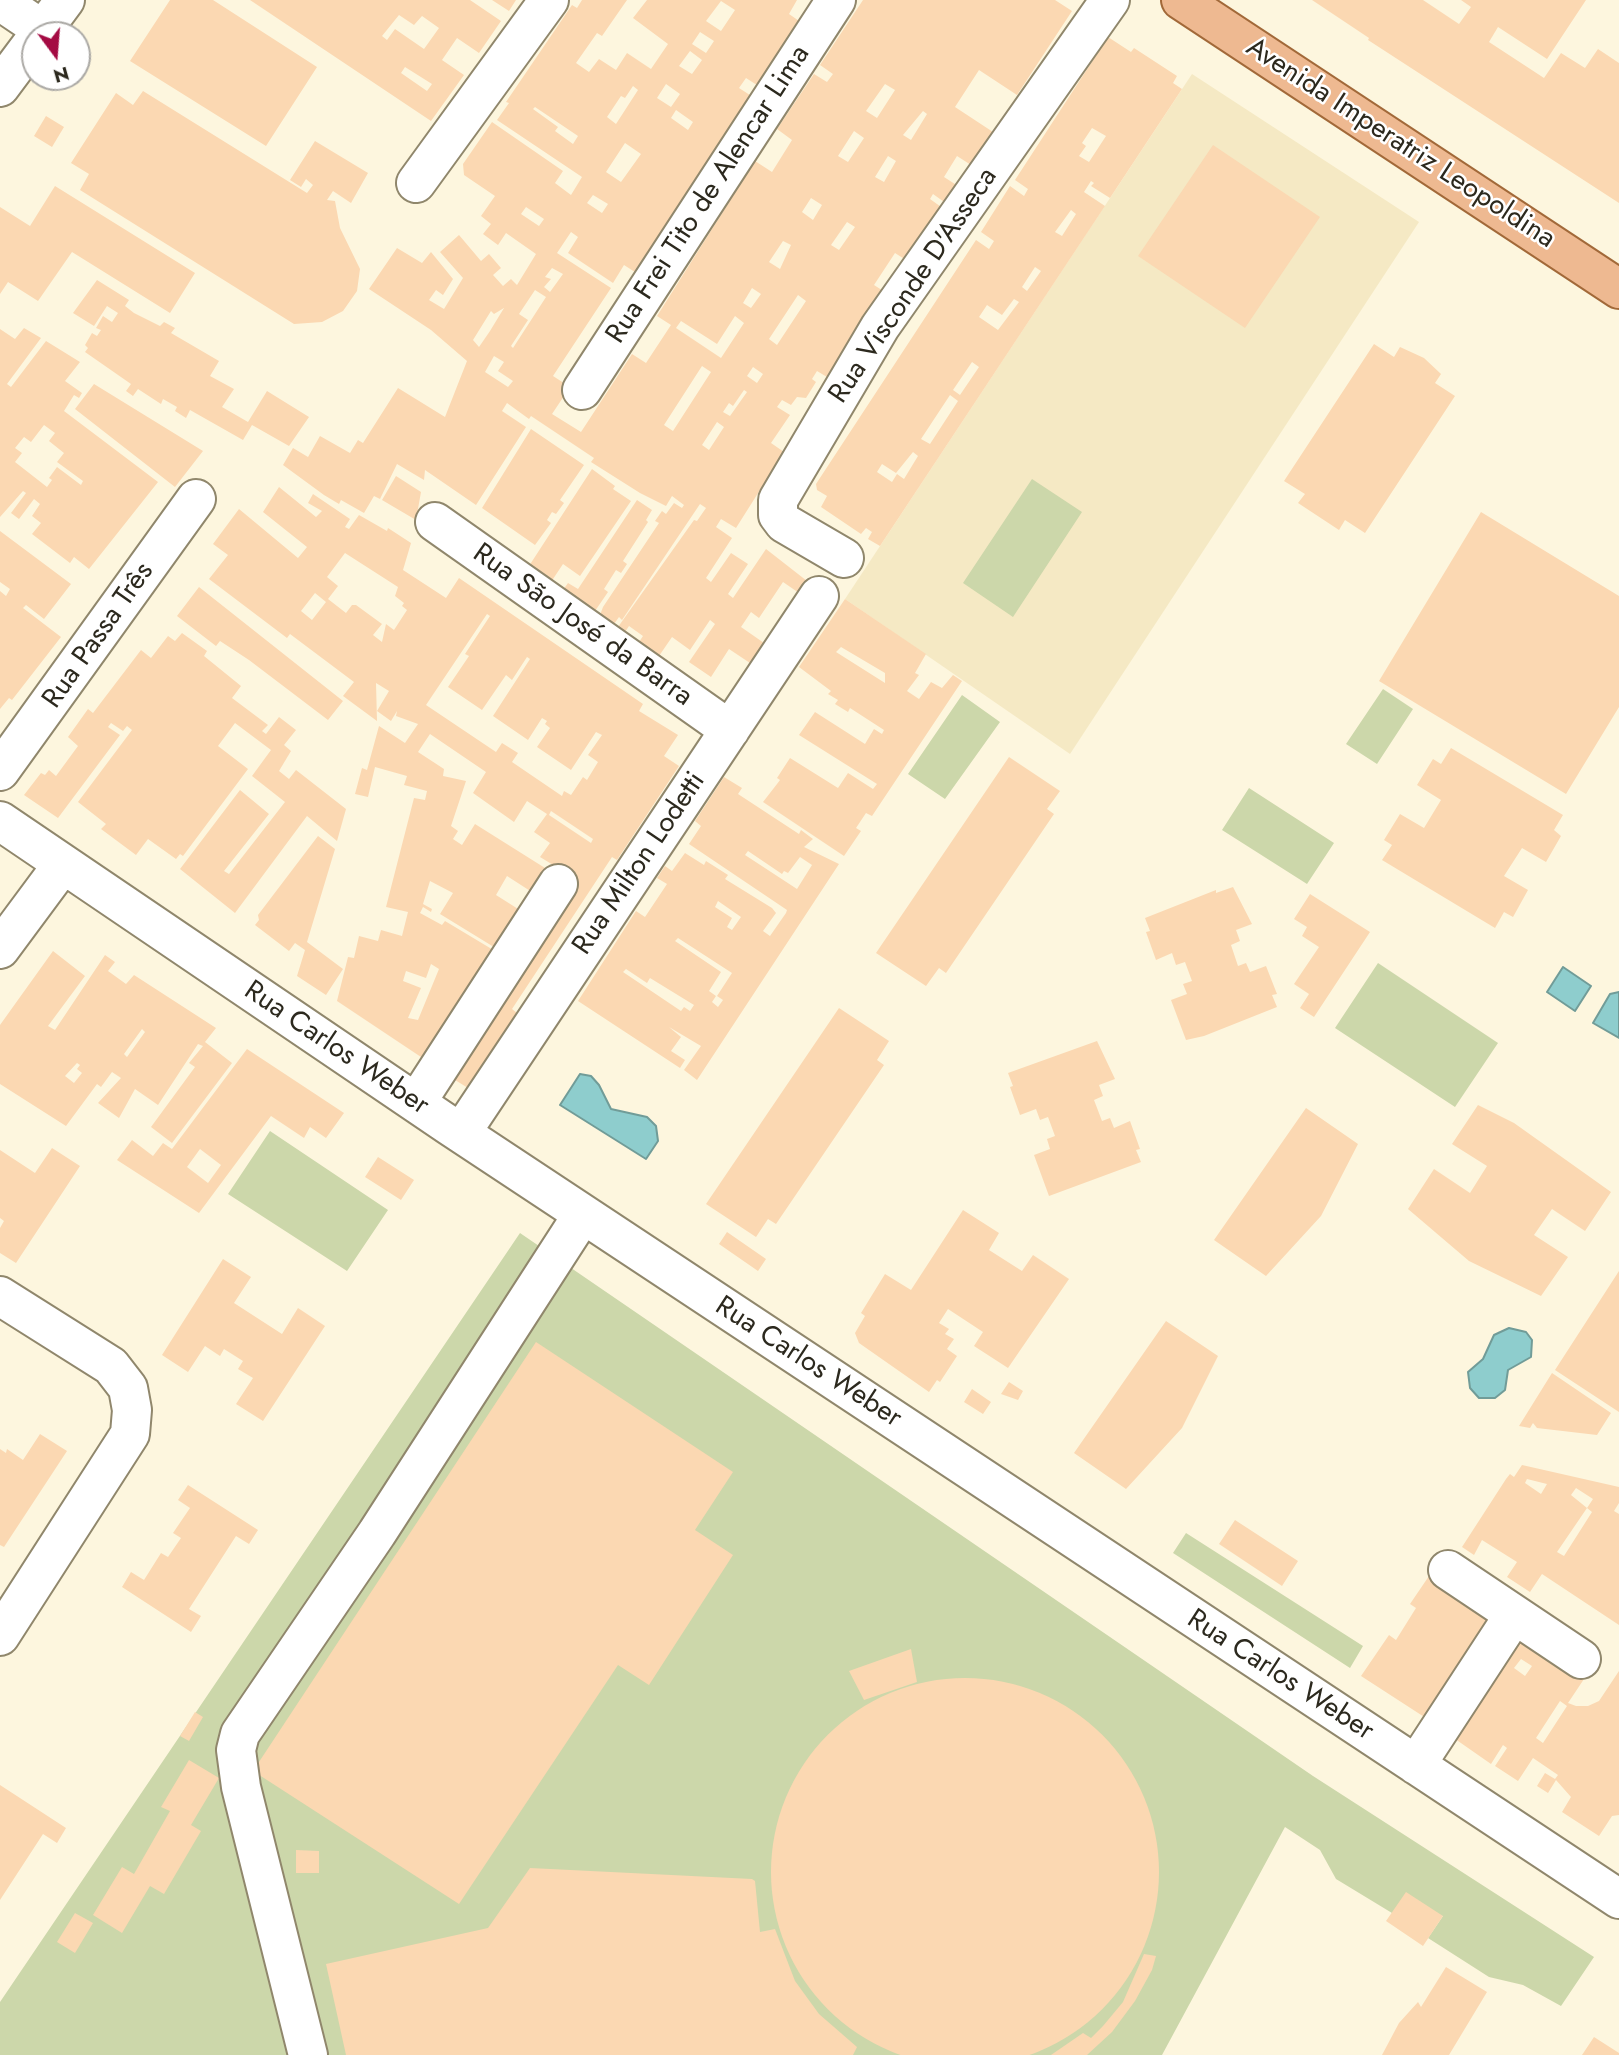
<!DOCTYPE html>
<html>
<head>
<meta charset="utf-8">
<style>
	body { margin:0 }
	#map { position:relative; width:1619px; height:2055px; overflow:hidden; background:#fdf6de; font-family:Jost,sans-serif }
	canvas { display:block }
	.north { position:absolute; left:21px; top:21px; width:70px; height:70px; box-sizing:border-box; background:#fff; border:2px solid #aba9a5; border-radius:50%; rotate:164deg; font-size:19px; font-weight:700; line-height:28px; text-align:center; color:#2c291e }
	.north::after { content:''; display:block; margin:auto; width:24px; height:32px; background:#a40b43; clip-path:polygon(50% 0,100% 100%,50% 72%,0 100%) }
</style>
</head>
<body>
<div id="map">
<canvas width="1619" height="2055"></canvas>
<div class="north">N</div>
</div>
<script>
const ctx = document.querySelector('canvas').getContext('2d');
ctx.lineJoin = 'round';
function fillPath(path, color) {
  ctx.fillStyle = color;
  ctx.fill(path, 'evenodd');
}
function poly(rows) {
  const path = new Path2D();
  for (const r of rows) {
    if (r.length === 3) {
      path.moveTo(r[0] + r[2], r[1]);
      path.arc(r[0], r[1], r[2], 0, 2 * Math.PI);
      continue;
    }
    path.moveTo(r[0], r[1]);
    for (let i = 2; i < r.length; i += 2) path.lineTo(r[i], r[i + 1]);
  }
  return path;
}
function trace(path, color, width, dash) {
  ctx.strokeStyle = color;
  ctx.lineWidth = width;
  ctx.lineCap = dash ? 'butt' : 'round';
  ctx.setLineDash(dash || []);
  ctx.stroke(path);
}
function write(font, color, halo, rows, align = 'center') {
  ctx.font = font + ' Jost,sans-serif';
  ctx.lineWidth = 5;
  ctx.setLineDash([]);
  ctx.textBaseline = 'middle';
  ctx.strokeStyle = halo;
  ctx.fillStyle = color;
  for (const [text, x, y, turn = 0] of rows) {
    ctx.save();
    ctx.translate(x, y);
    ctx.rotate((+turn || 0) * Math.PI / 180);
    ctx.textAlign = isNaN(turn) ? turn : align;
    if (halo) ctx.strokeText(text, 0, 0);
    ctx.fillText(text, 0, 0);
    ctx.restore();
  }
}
fillPath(poly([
	[1192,74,1419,222,1070,754,845,599]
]), '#f5e9c4');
fillPath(poly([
	[1032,479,1082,512,1013,617,963,583],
	[1383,689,1413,709,1377,764,1346,744],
	[962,695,1000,722,945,799,908,774],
	[1249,788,1334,843,1307,884,1222,830],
	[1378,963,1498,1043,1455,1107,1335,1028],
	[270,1131,388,1210,347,1271,228,1194],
	[520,1233,1313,1776,1594,1957,1561,2006,1523,1985,1489,1977,1428,1938,1443,1916,1392,1913,1336,1879,1320,1850,1285,1827,1162,2055,0,2055,0,2002],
	[1186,1533,1363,1646,1350,1668,1173,1553]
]), '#ccd7aa');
const water = poly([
	[1563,967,1591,986,1575,1011,1547,992,1563,967],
	[1619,992,1619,1038,1593,1023,1610,994,1619,992],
	[580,1074,591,1076,599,1085,611,1109,647,1117,656,1126,658,1141,646,1159,560,1105,580,1074],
	[1509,1328,1526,1332,1532,1340,1531,1357,1508,1370,1505,1390,1495,1398,1479,1398,1470,1388,1468,1372,1483,1359,1494,1335,1509,1328]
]);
fillPath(water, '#8ecdcd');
trace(water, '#719c98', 2);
fillPath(poly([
	[170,0,213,0,317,67,266,146,130,61],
	[250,0,470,0,501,21,479,53,457,38,442,60,464,75,431,121],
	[399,15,414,25,422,16,439,28,424,49,395,29,387,40,382,36],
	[405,67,432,84,427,91,401,73],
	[492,0,516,0,509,11],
	[582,0,627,0,602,36,597,33,576,63,589,72,599,59,616,70,627,53,651,69,668,44,633,18,647,0,797,0,789,14,802,23,760,87,746,78,739,88,753,97,638,274,624,265,613,283,568,253,578,237,571,232,557,253,611,288,553,376,570,387,552,414,581,432,632,354,646,363,671,325,657,316,755,161,772,172,792,140,777,129,814,74,827,82,833,74,820,65,863,0,1055,0,1072,11,1017,95,979,70,955,107,993,132,971,165,957,156,944,177,958,186,947,204,933,194,930,199,944,209,909,262,895,253,874,285,888,294,832,380,817,371,812,379,816,382,806,398,797,397,791,405,782,400,777,407,790,415,771,443,784,452,736,528,721,519,716,527,732,538,706,578,711,582,731,553,748,564,728,594,733,598,766,549,807,581,799,593,783,582,759,618,751,612,741,627,764,643,750,663,729,649,711,677,689,662,715,624,710,620,690,650,672,637,659,656,639,642,643,636,629,626,625,632,618,627,694,520,697,521,706,508,700,504,622,620,619,617,614,624,600,615,603,607,659,523,655,521,662,511,666,514,674,503,682,508,684,505,672,496,666,506,640,493,591,462,594,458,531,416,529,419,507,403,502,411,526,427,476,505,425,470,424,480,397,464,380,499,374,496,364,513,341,500,339,504,324,495,283,465,293,448,308,457,320,436,350,453,358,440,363,443,398,388,445,417,467,361,431,330,369,289,397,248,422,263,431,252,453,279,443,295,436,290,429,300,444,309,463,278,440,252,459,235,481,261,489,254,501,268,493,275,503,286,511,279,517,285,536,254,506,233,498,245,483,234,491,224,481,216,495,196,464,175,463,164,492,122,563,171,555,183,571,195,582,177,497,120,509,103,506,102,572,5,577,8],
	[721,1,735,10,721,31,706,21],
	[700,32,714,41,706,53,692,44],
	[690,51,702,60,692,74,679,66],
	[666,84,680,94,671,107,657,98],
	[885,84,895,90,877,118,866,111],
	[633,86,638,90,616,124,607,117,621,96,625,98],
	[535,107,578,136,573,144,555,131,558,127,533,109],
	[676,110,693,122,688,130,671,118],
	[923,111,927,114,911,140,903,135],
	[854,131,864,138,848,162,838,156],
	[625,143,641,154,621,182,606,172],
	[888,156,896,161,884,182,875,177],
	[593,195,608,204,602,213,587,203],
	[811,198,822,205,813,220,802,212],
	[526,207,544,219,539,226,521,214],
	[847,222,855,227,839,250,831,245],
	[783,241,791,245,780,269,769,262],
	[552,268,563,274,550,292,544,287,551,279,545,277],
	[752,288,761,294,751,308,743,303],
	[535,290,546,297,513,348,511,346,528,320,519,314],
	[798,295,806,301,777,345,769,339],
	[504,308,490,331,479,347,473,340,491,311,494,314],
	[735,316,744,323,721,358,676,328,681,321,717,344],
	[494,356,504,362,498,371,513,381,508,387,485,372],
	[702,366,711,372,673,431,664,425],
	[753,367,763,374,757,383,747,376],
	[744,390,747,392,730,416,723,412,729,403,733,406],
	[717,422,724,427,709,450,702,445],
	[1312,0,1423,0,1459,24,1471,7,1461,0,1586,0,1547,59,1498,27,1489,42,1544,78,1561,53,1585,68,1598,49,1619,63,1619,203,1368,40,1369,38],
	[1108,37,1131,52,1134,48,1177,76,1173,83,1182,89,1110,198,1091,186,1094,183,1091,181,1084,192,1105,206,880,546,868,539,872,532,866,528,861,534,821,507,827,496,817,490,816,484,976,240,989,249,994,241,981,232,1010,186,1024,196,1028,189,1015,180],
	[1092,128,1106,136,1089,162,1079,156,1086,146,1082,143],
	[1071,210,1076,214,1062,236,1055,232],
	[1035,267,1041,271,1027,291,1022,287],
	[1014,299,1019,302,998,330,979,317,987,305,1002,315],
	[972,362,979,367,960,395,953,390],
	[950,395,958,401,930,444,921,439],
	[913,452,918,456,904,479,897,474,892,482,877,472,882,464,896,473],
	[143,91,307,193,313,185,306,179,301,187,290,180,315,141,368,173,351,203,333,191,327,200,335,201,340,228,360,269,357,291,343,311,322,322,294,324,80,190,89,174,71,163,116,93,133,105],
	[46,116,64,127,52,147,34,136],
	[1213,145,1320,217,1245,328,1138,256],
	[55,186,195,273,170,313,72,252,38,301,8,282,0,294,0,207,30,226],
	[97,280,129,300,125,306,134,313,160,326,164,322,175,328,171,333,219,361,210,376,234,389,222,407,248,422,267,391,309,417,289,446,252,425,243,440,190,410,186,418,175,411,177,407,163,399,161,404,138,389,133,396,126,391,131,384,85,352,88,348,85,345,92,333,97,336,101,330,96,328,103,316,112,322,118,313,107,306,94,326,73,313],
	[24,328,41,338,7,384,11,387,46,341,80,362,65,381,82,393,79,398,74,395,64,411,158,482,89,569,74,557,70,563,32,534,41,523,32,516,40,504,34,499,19,519,11,513,26,493,23,491,0,517,0,329,15,339],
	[44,425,55,433,49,441,64,453,57,462,83,481,81,485,57,467,49,478,52,480,47,487,15,462,22,453,15,448,24,437,31,442],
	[1374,344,1394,357,1400,347,1424,358,1441,374,1435,383,1455,396,1365,533,1345,520,1339,530,1298,503,1305,494,1284,481],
	[94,384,203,451,175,487,75,409],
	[531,429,584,465,560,500,564,503,556,514,552,512,547,520,551,523,535,545,482,508],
	[592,469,615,486,613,489,631,501,580,576,563,564,551,582,529,566],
	[396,476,421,492,416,520,382,500],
	[279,487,316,517,322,511,308,503,313,494,350,519,345,527,349,529,359,515,387,531,388,528,411,543,403,570,446,598,459,578,643,704,639,711,678,735,664,756,679,766,617,860,612,857,512,1009,517,1013,468,1088,447,1075,573,877,540,857,550,843,534,832,547,814,527,801,514,822,473,793,486,772,430,734,418,752,444,769,443,776,466,781,451,826,458,831,453,839,462,845,475,824,553,873,538,896,507,876,496,895,526,914,502,952,440,914,453,893,430,881,423,904,432,909,431,912,423,907,420,913,442,925,445,921,500,954,430,1063,337,1001,348,957,354,958,359,936,378,941,381,930,402,936,408,912,386,907,414,798,425,800,427,791,404,785,407,776,375,767,368,797,355,794,362,768,367,770,379,726,405,743,418,724,396,716,397,711,391,721,377,711,389,691,376,683,377,721,343,696,354,682,290,634,287,638,209,579,228,555,213,544,239,509,298,558,307,547,263,512],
	[345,553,398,587,395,596,404,603,402,606,407,610,394,630,386,624,382,642,373,635,382,624,356,605,352,605,346,613,328,599,338,586,327,577],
	[315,593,326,602,312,620,301,611],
	[487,614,490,616,465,654,469,656,448,687,482,710,506,675,512,680,527,657,530,659,493,716,528,740,542,718,547,721,545,724,550,728,537,747,571,770,596,732,602,735,588,755,598,762,587,780,583,777,571,795,564,791,562,796,512,762,518,753,502,743,496,752,426,705],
	[551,811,593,839,591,843,549,815],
	[431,964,439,969,418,1020,408,1018,421,988,403,981,406,971,426,978],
	[637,500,652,510,646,520,648,522,623,561,627,564,621,573,616,570,604,589,608,592,595,611,563,590,568,583,578,589],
	[1481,512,1619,596,1619,707,1566,794,1379,681],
	[0,531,71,584,44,619,26,605,23,608,61,637,12,700,9,698,0,709,0,591,6,596,10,589,0,582],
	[199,587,343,701,328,720,249,660,220,641,216,646,177,616],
	[845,599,926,654,915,673,919,675,907,691,919,699,931,682,942,688,953,675,962,681,872,816,866,813,856,828,861,831,844,856,763,802,777,784,780,780,777,778,790,758,838,788,848,773,873,789,877,784,799,735,815,712,865,744,874,729,882,734,884,730,850,708,848,712,835,704,838,700,828,694,831,691,799,667],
	[841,647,885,673,885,683,836,652],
	[182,633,207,651,204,656,241,686,232,698,268,725,262,731,266,734,279,717,296,730,284,745,291,751,279,771,289,779,296,770,346,809,337,841,307,816,235,913,180,869,240,790,269,814,224,871,229,874,285,802,252,776,271,750,235,723,218,746,248,769,183,856,180,854,176,859,148,839,136,855,101,829,106,824,78,802,132,730,127,726,123,731,111,723,108,727,120,735,58,818,24,795,41,773,45,775,49,770,56,776,78,746,68,737,88,709,93,713,141,650,151,658,168,636,175,641],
	[1451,748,1563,815,1554,830,1561,836,1546,862,1522,848,1504,876,1528,890,1513,917,1504,912,1495,928,1382,860,1392,845,1384,840,1400,814,1424,828,1441,800,1417,785,1433,759,1441,764],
	[1009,757,1060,791,1047,809,1054,814,946,973,939,968,926,986,876,953],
	[724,777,742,788,738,794,799,834,801,830,813,839,804,847,839,864,697,1080,684,1070,701,1046,669,1027,681,1037,671,1051,685,1060,680,1068,578,1001,636,911,645,917,667,884,657,878,665,866,672,871,685,853,704,865,706,861,728,875,725,879,772,908,776,913,763,931,770,936,786,913,787,910,689,844,701,826,695,821],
	[748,851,782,874,784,871,788,873,800,857,812,865,797,889,745,855],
	[718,901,741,917,732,930,727,927,732,918,715,907],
	[678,938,732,973,717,996,723,1000,718,1007,712,1002,716,996,709,991,721,972,675,941],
	[626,969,647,983,650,978,694,1005,690,1011,684,1007,681,1011,623,972],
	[318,836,335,849,307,942,343,969,326,995,297,976,305,950,295,943,289,951,255,925,259,920,258,915],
	[1233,887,1252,924,1236,930,1240,941,1231,945,1238,966,1246,963,1250,972,1266,966,1277,994,1272,995,1277,1007,1204,1036,1186,1040,1171,1000,1187,994,1183,984,1192,981,1185,962,1176,965,1172,953,1156,960,1146,932,1150,931,1145,918,1216,890,1216,893],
	[1310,894,1370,932,1314,1017,1300,1008,1309,994,1294,984,1319,947,1302,936,1307,927,1294,919],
	[53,951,85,976,48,1026,55,1030,105,955,115,962,108,971,126,984,134,975,216,1028,205,1042,232,1063,172,1143,151,1127,195,1067,189,1063,203,1046,198,1044,158,1105,135,1089,119,1118,98,1103,121,1078,112,1072,101,1087,97,1084,66,1126,0,1084,0,1025],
	[142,1029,145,1032,127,1057,124,1054],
	[77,1063,80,1065,77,1069,82,1073,74,1083,65,1076],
	[839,1008,889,1041,877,1060,884,1065,776,1224,768,1219,756,1237,706,1204],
	[1097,1041,1115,1079,1099,1085,1103,1096,1094,1100,1102,1121,1110,1118,1114,1128,1130,1121,1140,1149,1136,1150,1141,1162,1049,1196,1034,1155,1050,1149,1047,1139,1055,1136,1048,1117,1040,1120,1036,1109,1020,1115,1010,1087,1013,1086,1008,1073],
	[247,1049,344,1113,326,1138,310,1127,304,1138,271,1116,199,1213,117,1160,132,1140,153,1156,163,1143,172,1149],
	[200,1149,221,1165,208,1183,187,1167],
	[1478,1105,1514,1123,1611,1192,1585,1231,1552,1209,1534,1235,1568,1257,1541,1296,1469,1261,1408,1209,1434,1169,1470,1193,1487,1166,1452,1144],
	[1306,1108,1358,1144,1321,1216,1266,1276,1214,1240],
	[52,1148,80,1166,16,1263,0,1253,0,1228,4,1221,0,1218,0,1150,35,1173],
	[378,1157,414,1180,401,1200,365,1177],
	[963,1210,999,1233,989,1250,1022,1271,1033,1255,1069,1279,1008,1368,974,1346,983,1332,948,1309,939,1323,949,1329,945,1334,954,1339,947,1349,957,1356,940,1382,937,1380,929,1392,859,1343,855,1333,865,1316,861,1313,885,1274,911,1290],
	[727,1232,766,1259,758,1271,719,1244],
	[223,1259,251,1277,234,1303,282,1334,298,1308,325,1326,263,1421,236,1404,253,1378,238,1369,243,1361,224,1349,220,1356,205,1346,188,1372,162,1355],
	[1619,1271,1619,1412,1555,1370],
	[1166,1321,1218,1356,1182,1428,1126,1489,1074,1453],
	[536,1342,733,1472,695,1530,733,1555,649,1685,618,1665,459,1904,253,1771],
	[1552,1373,1611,1413,1597,1435,1537,1428,1533,1423,1530,1428,1519,1426],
	[1009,1382,1023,1391,1018,1400,1001,1394],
	[972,1389,991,1402,983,1414,964,1402],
	[40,1434,67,1451,4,1547,0,1545,0,1449,6,1453,7,1449,23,1460],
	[1522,1465,1619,1487,1619,1503,1614,1511,1619,1514,1619,1625,1542,1574,1530,1592,1507,1577,1517,1562,1482,1540,1474,1555,1462,1547,1506,1479,1510,1474,1514,1477],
	[1527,1479,1547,1484,1541,1494,1525,1483],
	[1576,1488,1593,1499,1587,1508,1592,1512,1564,1556,1557,1552,1587,1508,1571,1495],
	[188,1485,258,1530,249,1544,236,1536,189,1609,201,1616,191,1632,122,1587,131,1572,144,1580,161,1553,168,1557,181,1538,173,1533,190,1508,178,1500],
	[1235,1520,1298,1561,1282,1586,1219,1544],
	[1429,1576,1498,1621,1486,1639,1478,1634,1474,1641,1481,1647,1432,1722,1361,1676,1389,1635,1396,1640,1416,1608,1410,1604],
	[1514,1633,1584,1679,1568,1703,1576,1706,1588,1706,1599,1701,1619,1671,1619,1815,1612,1816,1599,1836,1562,1812,1571,1797,1556,1780,1548,1793,1537,1786,1545,1773,1555,1779,1558,1775,1533,1758,1518,1781,1495,1766,1507,1748,1503,1745,1491,1764,1448,1734],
	[1521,1659,1532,1666,1525,1676,1514,1668],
	[1560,1701,1567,1706,1543,1743,1536,1738],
	[911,1649,917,1682,864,1700,849,1671],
	[965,1872,194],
	[195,1712,203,1717,189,1741,180,1736],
	[189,1760,219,1778,191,1825,201,1831,164,1894,150,1886,122,1933,93,1915,122,1867,134,1874,170,1811,161,1807],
	[0,1785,66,1828,57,1843,43,1834,0,1900],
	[296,1850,319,1851,319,1873,296,1873],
	[530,1868,752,1879,755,1881,760,1932,775,1929,795,1981,819,2014,857,2047,853,2055,346,2055,326,1964,488,1928],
	[1406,1892,1443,1916,1423,1946,1386,1921],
	[75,1913,93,1923,75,1953,57,1942],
	[1144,1954,1156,1956,1152,1970,1135,2001,1112,2032,1087,2055,1051,2055,1083,2033,1091,2038,1103,2026,1123,2002],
	[1446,1967,1487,1992,1449,2055,1382,2055,1399,2023,1418,2002,1421,2007],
	[1594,2037,1619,2053,1619,2055,1582,2055]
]), '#fbd8b2');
const minor = poly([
	[0,1,43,30],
	[39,35,65,0],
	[0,87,35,40],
	[416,183,549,0],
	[582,390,836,0],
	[435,522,730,730],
	[844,558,784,523,778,515,778,500,880,327,1110,0],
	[0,771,196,499],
	[0,821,450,1126,1619,1899],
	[0,949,63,864],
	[416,1103,558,884],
	[461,1133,819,596],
	[0,1296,111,1366,128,1388,132,1410,130,1434,0,1636],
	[1448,1570,1581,1659],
	[1416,1765,1514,1615],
	[308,2055,241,1787,236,1750,240,1734,377,1533,583,1214]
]);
const major = poly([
	[1181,0,1619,289]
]);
trace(minor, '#90876c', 42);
trace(major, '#a26939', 42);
trace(minor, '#fff', 38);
trace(major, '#eeb991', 38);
write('28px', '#2c291e', '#fff', [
	["Avenida Imperatriz Leopoldina",1400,144,33],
	["Rua Frei Tito de Alencar Lima",709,195,-57],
	["Rua Visconde D'Asseca",914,286,-56],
	["Rua São José da Barra",582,626,35],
	["Rua Passa Três",99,636,-55],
	["Rua Milton Lodetti",640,864,-56],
	["Rua Carlos Weber",336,1049,34],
	["Rua Carlos Weber",808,1363,33],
	["Rua Carlos Weber",1280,1676,33]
]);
</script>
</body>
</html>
